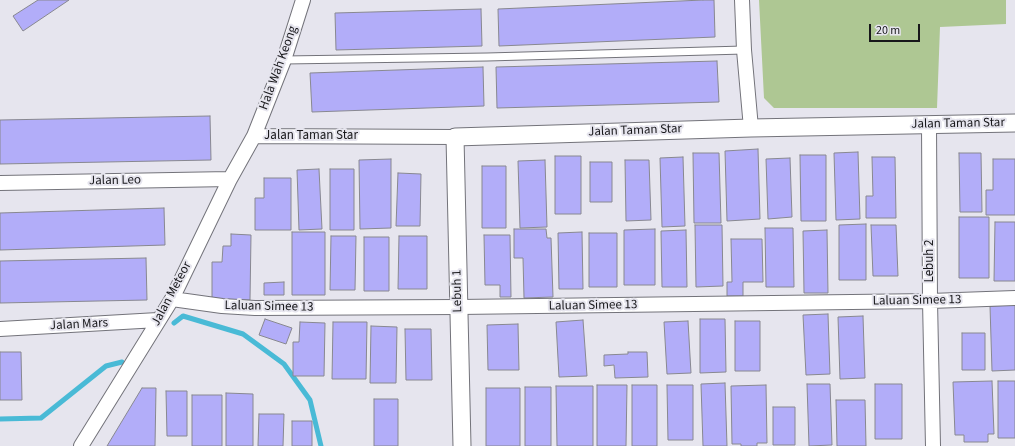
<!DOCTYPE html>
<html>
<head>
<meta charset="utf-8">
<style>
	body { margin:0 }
	#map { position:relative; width:1015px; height:446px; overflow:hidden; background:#e6e5ee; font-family:"Source Sans 3",sans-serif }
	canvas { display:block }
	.scale { position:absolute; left:869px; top:24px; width:51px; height:18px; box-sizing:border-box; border:2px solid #17171a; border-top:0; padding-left:5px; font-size:12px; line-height:14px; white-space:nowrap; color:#17171a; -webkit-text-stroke:3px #e6e5ee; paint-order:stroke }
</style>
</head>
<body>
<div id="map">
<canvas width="1015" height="446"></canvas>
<div class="scale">20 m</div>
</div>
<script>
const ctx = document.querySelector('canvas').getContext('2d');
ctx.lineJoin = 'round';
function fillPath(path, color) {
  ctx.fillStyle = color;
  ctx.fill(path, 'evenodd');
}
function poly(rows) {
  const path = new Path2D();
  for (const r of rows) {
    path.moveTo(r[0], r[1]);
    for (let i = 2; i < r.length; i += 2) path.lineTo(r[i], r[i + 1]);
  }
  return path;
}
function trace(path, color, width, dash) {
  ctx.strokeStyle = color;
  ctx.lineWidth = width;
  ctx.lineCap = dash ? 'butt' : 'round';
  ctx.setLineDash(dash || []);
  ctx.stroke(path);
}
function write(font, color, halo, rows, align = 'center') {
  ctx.font = font + ' "Source Sans 3",sans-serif';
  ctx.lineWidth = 4;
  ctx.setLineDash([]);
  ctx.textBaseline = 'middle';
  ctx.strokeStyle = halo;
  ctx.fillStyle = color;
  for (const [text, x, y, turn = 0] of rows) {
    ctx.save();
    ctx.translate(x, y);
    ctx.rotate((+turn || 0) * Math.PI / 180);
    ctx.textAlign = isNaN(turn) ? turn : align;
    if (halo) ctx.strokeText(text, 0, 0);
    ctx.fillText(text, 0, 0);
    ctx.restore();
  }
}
fillPath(poly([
	[759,0,1006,0,1006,24,940,27,937,108,774,108,764,98]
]), '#aec793');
trace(poly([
	[174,323,183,316,243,334,284,364,310,400,321,446],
	[0,419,41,418,106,366,122,362]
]), '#49bad6', 5);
const building = poly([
	[38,0,69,0,23,31,13,16,38,0],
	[703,0,714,0,715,37,499,46,498,9,703,0],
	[481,9,482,46,336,50,335,13,481,9],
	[717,61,719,102,497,108,496,67,717,61],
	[483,67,484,106,312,112,310,73,483,67],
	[210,116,211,160,0,164,0,120,210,116],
	[758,149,760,219,727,221,725,151,758,149],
	[858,152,860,219,836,220,834,153,858,152],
	[693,153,719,153,721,223,694,223,693,153],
	[959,153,981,153,982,212,960,212,959,153],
	[800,155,826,155,826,221,801,221,800,155],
	[555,156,581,156,581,214,555,214,555,156],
	[683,157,685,226,662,227,660,158,683,157],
	[872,157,895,157,896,218,866,218,866,196,873,196,872,157],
	[790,158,792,217,768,219,766,159,790,158],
	[391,159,391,228,360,229,359,160,391,159],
	[993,159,1015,159,1015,215,986,215,986,190,993,190,993,159],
	[545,160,547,227,520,228,518,161,545,160],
	[625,160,649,160,651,220,626,221,625,160],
	[590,162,612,162,612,202,590,202,590,162],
	[482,166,506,166,506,228,482,228,482,166],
	[319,169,322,229,299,230,297,170,319,169],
	[330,169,354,169,354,230,330,230,330,169],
	[398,173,421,174,420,226,396,226,398,173],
	[264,178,291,178,291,230,255,230,255,198,264,198,264,178],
	[164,208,165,245,0,250,0,213,164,208],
	[959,217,989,217,989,278,959,278,959,217],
	[995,222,1015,222,1015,281,994,281,995,222],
	[866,224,866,280,839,280,839,225,866,224],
	[695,225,722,225,723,286,696,287,695,225],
	[871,225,896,225,898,276,873,276,871,225],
	[765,228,793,228,794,287,766,287,765,228],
	[514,229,546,229,547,238,551,238,553,297,524,298,523,258,514,258,514,229],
	[655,229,655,285,624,285,624,230,655,229],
	[686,230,687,287,662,287,661,231,686,230],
	[827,230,828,293,804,293,803,231,827,230],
	[292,232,325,232,325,295,292,295,292,232],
	[582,232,583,289,559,289,558,233,582,232],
	[589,233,617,233,617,287,589,287,589,233],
	[231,234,251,235,250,300,212,300,212,262,222,262,223,246,231,246,231,234],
	[484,235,510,235,511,297,500,297,500,285,485,285,484,235],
	[331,236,356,236,355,290,330,290,331,236],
	[399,236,427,236,427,289,398,289,399,236],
	[364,237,389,237,389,291,364,291,364,237],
	[731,239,762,239,763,282,743,282,743,296,727,296,727,282,732,282,731,239],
	[146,258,147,300,0,303,0,261,146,258],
	[284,282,284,295,264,295,264,283,284,282],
	[1015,305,1015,370,992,371,990,306,1015,305],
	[828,314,830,374,806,375,803,315,828,314],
	[863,316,865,378,840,379,838,317,863,316],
	[265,319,292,328,286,344,259,335,265,319],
	[700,319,725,319,726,372,700,373,700,319],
	[583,320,587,376,559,377,556,322,583,320],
	[688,321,691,373,667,374,664,322,688,321],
	[735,321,760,321,760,371,735,371,735,321],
	[300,322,325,323,324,376,293,376,293,342,299,342,300,322],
	[333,322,367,322,366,379,332,379,333,322],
	[518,324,519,370,488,370,487,325,518,324],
	[371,326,397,327,396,383,370,383,371,326],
	[405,329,431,329,432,380,406,380,405,329],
	[962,333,985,333,985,370,962,370,962,333],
	[0,352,21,352,22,400,0,400,0,352],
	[628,352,647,352,648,377,615,378,614,365,604,366,604,355,628,354,628,352],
	[992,381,994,434,988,434,988,442,964,442,964,435,955,435,953,382,992,381],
	[998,381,1015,381,1015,438,998,438,998,381],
	[725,383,727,446,703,446,701,384,725,383],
	[807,384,830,384,832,445,809,446,807,384],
	[875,384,902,384,902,439,875,439,875,384],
	[597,385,627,385,626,446,597,446,597,385],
	[632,385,657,385,657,446,632,446,632,385],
	[667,385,693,385,693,440,668,440,667,385],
	[766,385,767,443,757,443,757,446,741,446,741,444,732,444,731,386,766,385],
	[556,386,593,386,593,446,557,446,556,386],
	[525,387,551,387,551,446,525,446,525,387],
	[142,388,156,388,155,446,107,446,142,388],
	[486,388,520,388,520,446,486,446,486,388],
	[166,391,187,391,187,436,167,436,166,391],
	[226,393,253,394,253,446,226,446,226,393],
	[192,395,222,395,222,446,192,446,192,395],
	[374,399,398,399,398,446,374,446,374,399],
	[836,400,865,400,866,446,837,446,836,400],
	[773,407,795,407,795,445,773,445,773,407],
	[259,414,284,414,283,446,258,446,259,414],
	[292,421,312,421,312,446,292,446,292,421]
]);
fillPath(building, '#b2adf9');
trace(building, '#888890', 1);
const service = poly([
	[284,60,487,57,744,50]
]);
const minor = poly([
	[742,0,744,50,751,128],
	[929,125,930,301,933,446],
	[254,136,455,137],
	[0,183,230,179],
	[172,299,222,306,255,308,459,307,930,301,1015,298],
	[0,329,158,320],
	[81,446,172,299,230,179,254,136,284,60,303,0]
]);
const tertiary = poly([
	[462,446,455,137,751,128,1015,123]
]);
trace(service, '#73737a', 9);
trace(minor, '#73737a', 16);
trace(tertiary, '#73737a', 19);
trace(service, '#fff', 7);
trace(minor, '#fff', 14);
trace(tertiary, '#fff', 17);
write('13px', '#17171a', '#e6e5ee', [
	["Hala Wah Keong",279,68,-70],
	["Jalan Taman Star",958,124,-1],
	["Jalan Taman Star",635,131,-2],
	["Jalan Taman Star",311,136],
	["Jalan Leo",115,181,-1],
	["Lebuh 2",930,261,-90],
	["Lebuh 1",458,291,-91],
	["Jalan Meteor",172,294,-62],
	["Laluan Simee 13",917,301,-1],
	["Laluan Simee 13",593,306,-1],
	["Laluan Simee 13",269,307,1],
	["Jalan Mars",79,325,-3]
]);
</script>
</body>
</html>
